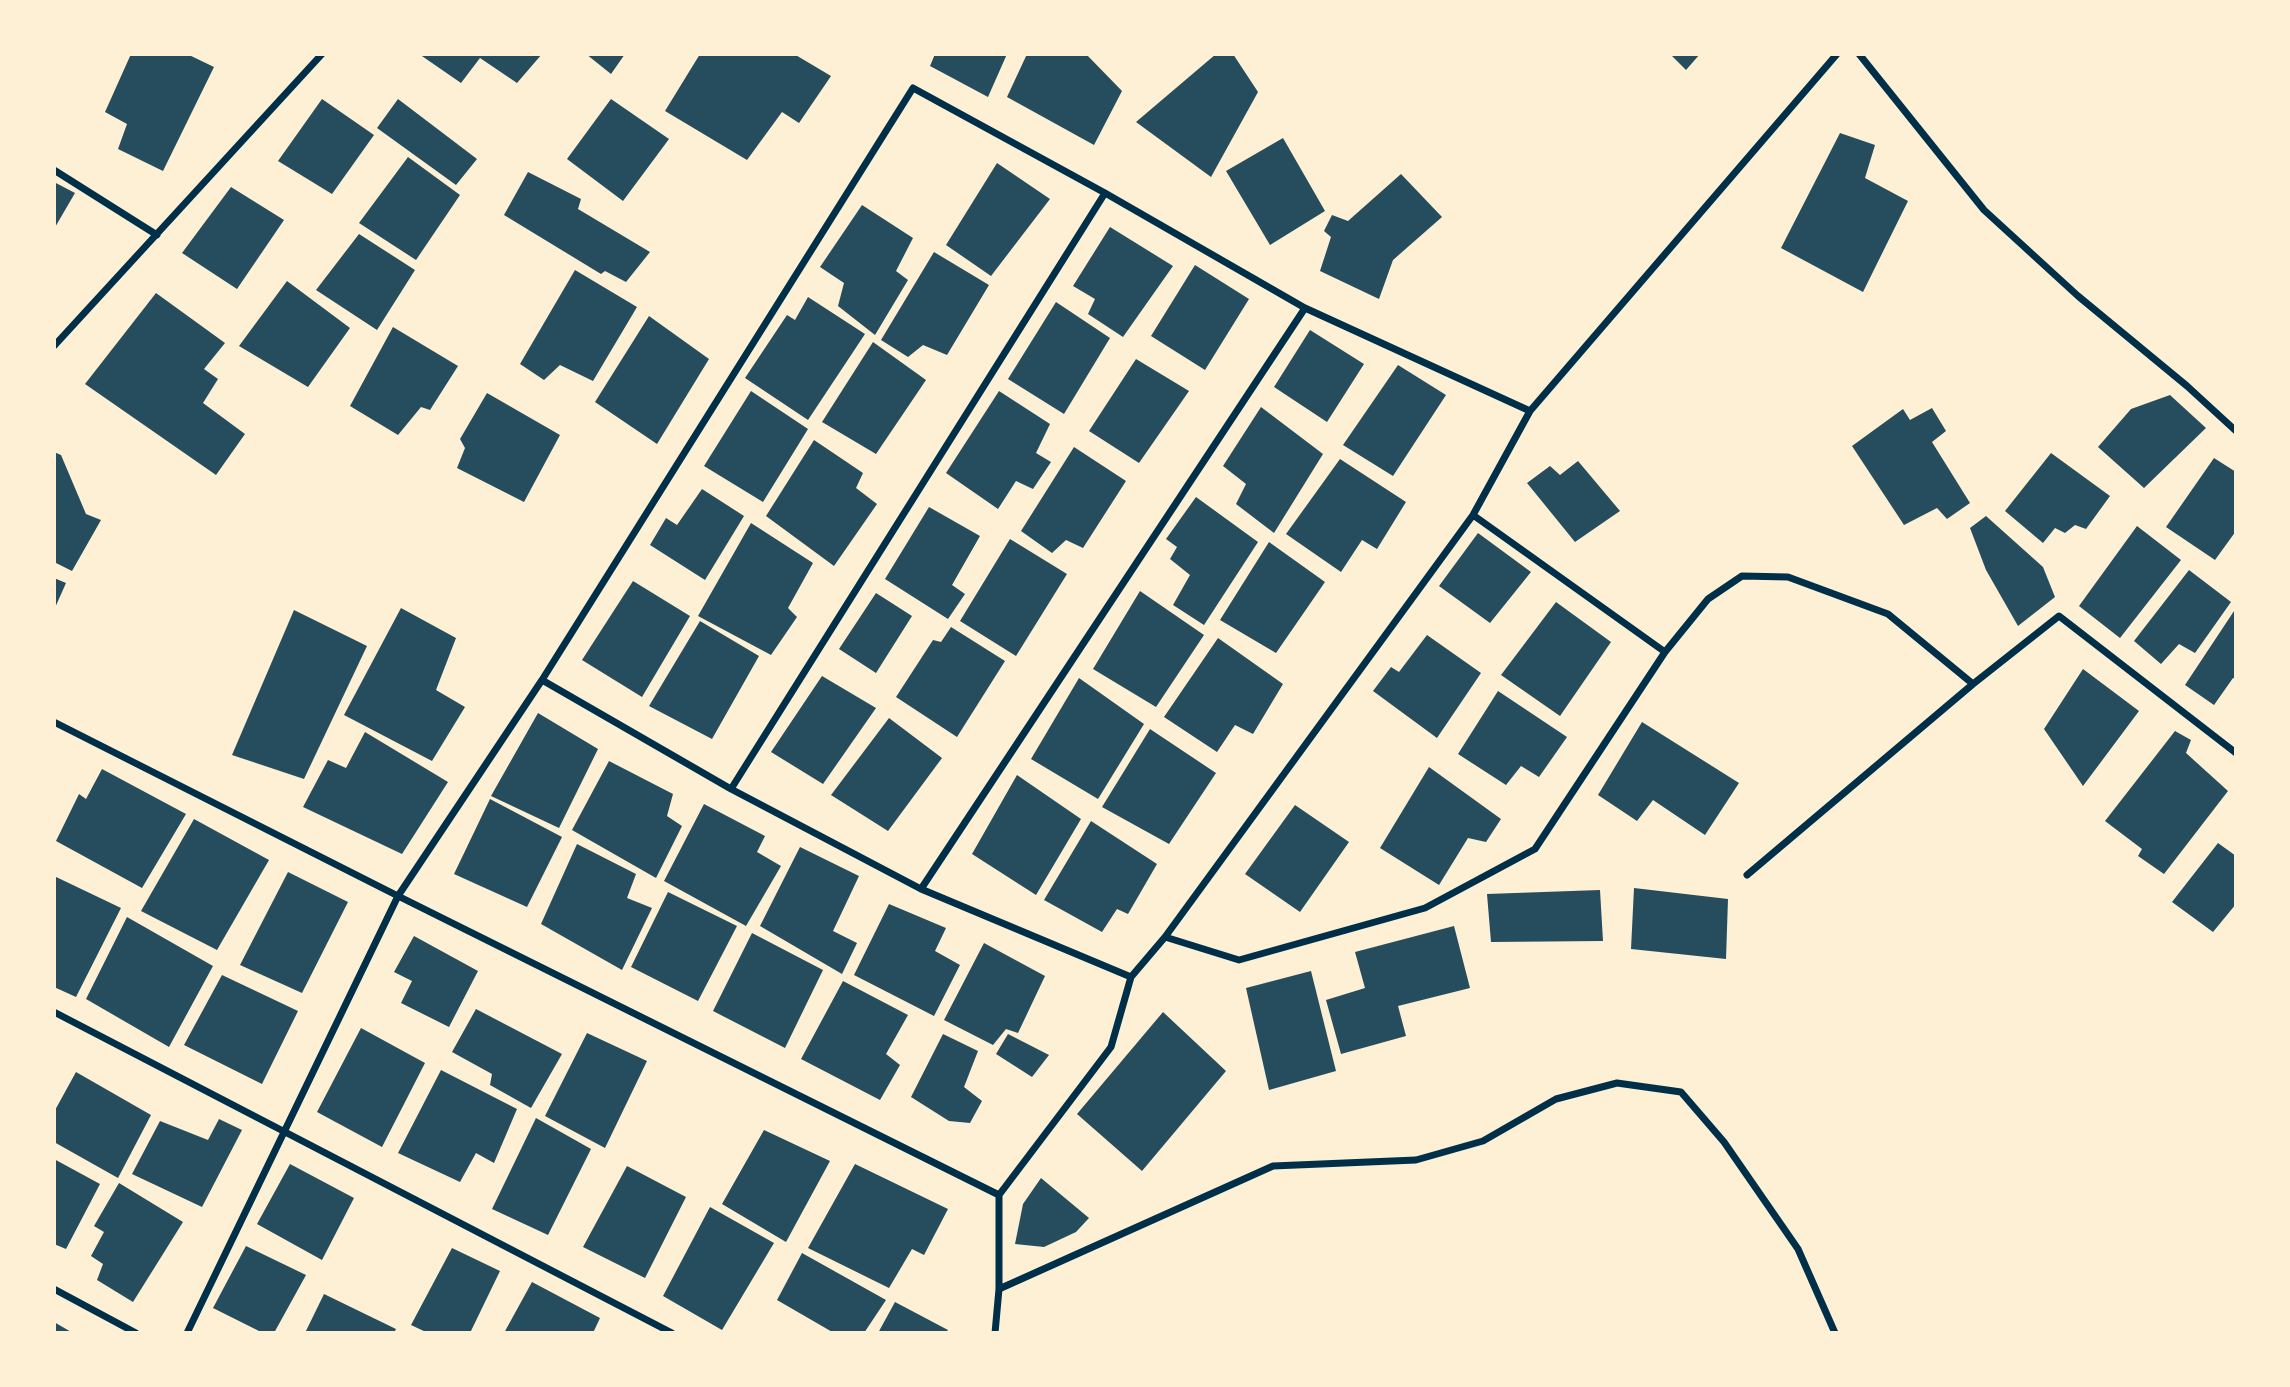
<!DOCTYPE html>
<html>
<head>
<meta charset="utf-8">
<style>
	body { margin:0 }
	#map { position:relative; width:2290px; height:1387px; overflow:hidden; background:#fdf0d5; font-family:"Noto Serif",serif }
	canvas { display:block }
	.frame { position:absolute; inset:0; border:56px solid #fdf0d5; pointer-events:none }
</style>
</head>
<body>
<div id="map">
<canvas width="2290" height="1387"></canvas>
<div class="frame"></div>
</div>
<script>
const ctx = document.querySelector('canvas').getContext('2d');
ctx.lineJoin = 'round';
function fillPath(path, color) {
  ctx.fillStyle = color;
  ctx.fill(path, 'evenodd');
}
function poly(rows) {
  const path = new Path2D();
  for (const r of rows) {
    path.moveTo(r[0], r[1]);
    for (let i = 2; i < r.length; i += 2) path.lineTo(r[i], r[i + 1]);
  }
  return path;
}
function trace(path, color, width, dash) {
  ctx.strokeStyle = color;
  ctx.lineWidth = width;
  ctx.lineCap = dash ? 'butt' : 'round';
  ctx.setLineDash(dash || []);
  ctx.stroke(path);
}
fillPath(poly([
	[131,54,187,54,214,67,163,171,118,149,127,124,105,112],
	[419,54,542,54,517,83,480,58,461,83],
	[586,54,625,54,611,74],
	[700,54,794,54,831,76,799,123,782,112,747,160,665,111],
	[935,54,1007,54,988,97,930,66],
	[1027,54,1086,54,1122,91,1094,145,1007,97],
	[1216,54,1233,54,1258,92,1211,177,1136,122],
	[1670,54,1700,54,1686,70],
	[322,99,374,135,332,194,278,161],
	[398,99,477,159,456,185,377,128],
	[611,99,669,139,623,201,567,159],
	[1840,133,1875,145,1865,178,1908,201,1863,292,1781,248],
	[1283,138,1325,211,1270,245,1226,171],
	[408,157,460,195,416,260,359,223],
	[997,163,1050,199,991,276,946,245],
	[528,172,581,199,578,209,650,252,626,282,605,271,601,274,504,215],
	[1401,174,1442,217,1393,260,1379,299,1320,271,1331,237,1324,231,1332,215,1348,221],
	[54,182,75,193,54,229],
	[231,187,284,220,237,289,182,253],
	[862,205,913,238,896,271,908,280,875,335,838,306,844,283,820,267],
	[1110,227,1173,266,1123,337,1088,314,1095,299,1073,286],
	[359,234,415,270,377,330,316,290],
	[934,252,989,285,947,355,923,345,908,357,881,340],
	[1195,265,1249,299,1205,370,1151,336],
	[575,270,637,307,593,381,560,365,544,380,520,364],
	[287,281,350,328,308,387,239,346],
	[156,293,225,343,204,369,218,379,203,403,245,434,216,475,85,384],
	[808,297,865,334,808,420,745,378,787,315,795,320],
	[1056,302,1110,338,1064,414,1008,379],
	[649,316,709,359,657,444,595,402],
	[393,327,458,366,430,410,421,407,398,435,350,406],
	[1310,330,1364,364,1327,422,1274,387],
	[873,342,926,380,876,454,822,422],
	[1136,359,1189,391,1139,463,1089,431],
	[1398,365,1446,395,1393,476,1343,445],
	[751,391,808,429,763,502,704,466],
	[999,391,1050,424,1036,453,1051,462,1033,489,1016,481,998,509,946,473],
	[487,393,560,435,524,502,457,468,465,448,460,439],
	[2170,395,2206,428,2144,488,2098,447,2131,409],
	[1261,407,1323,454,1274,533,1236,504,1246,484,1223,466],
	[1932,408,1946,431,1932,442,1970,503,1947,519,1937,508,1904,525,1852,446,1903,409,1910,420],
	[814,440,863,473,856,488,877,504,834,566,766,516],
	[1074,447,1126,481,1083,548,1066,540,1052,553,1021,531],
	[54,452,61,455,86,514,101,520,72,571,54,562],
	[2051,453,2110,496,2086,529,2075,525,2065,533,2055,528,2043,543,2005,511],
	[2214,458,2236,472,2236,531,2215,560,2166,527],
	[1340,459,1406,502,1377,549,1362,540,1341,572,1286,534],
	[1578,461,1620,511,1575,542,1527,483,1550,466,1560,475],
	[702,489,744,516,705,580,650,545,666,518,677,525],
	[1196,497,1258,542,1204,625,1173,605,1190,575,1170,559,1177,547,1166,539],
	[929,507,980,536,952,585,965,594,948,619,885,579],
	[1986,516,2043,567,2055,597,2018,626,1986,570,1970,528],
	[751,523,813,563,788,608,797,617,771,655,698,616],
	[2137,526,2181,560,2120,638,2079,606],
	[1478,533,1531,572,1490,623,1439,586],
	[1010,539,1067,574,1016,656,960,621],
	[1269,542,1325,582,1276,653,1220,620],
	[2189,570,2231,602,2195,653,2179,644,2161,664,2134,641],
	[54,578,66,583,54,610],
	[633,581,690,616,642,697,582,660],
	[1140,591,1204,635,1156,707,1093,669],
	[876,593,912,616,876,673,839,649],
	[1556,602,1611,642,1560,716,1501,675],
	[401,608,456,638,436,690,465,707,432,761,344,715],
	[2236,608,2236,679,2233,678,2214,705,2185,685],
	[294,610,367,646,304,779,232,755],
	[700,621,759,656,712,739,649,706],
	[951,627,1005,661,957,737,896,697,933,640,941,642],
	[1427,635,1481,673,1437,738,1373,691,1391,667,1399,672],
	[1218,638,1283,684,1253,734,1235,725,1217,752,1164,717],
	[2083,669,2139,711,2083,786,2044,729],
	[822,676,876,708,823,784,771,752],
	[1079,678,1144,724,1098,799,1031,759],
	[1498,691,1567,737,1539,777,1521,766,1506,785,1458,754],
	[538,713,598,749,559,828,491,796],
	[889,718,942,758,888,831,831,795],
	[1642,722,1739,783,1705,835,1653,800,1637,821,1598,795],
	[1150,729,1216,773,1169,844,1102,807],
	[2175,731,2191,740,2186,753,2228,791,2164,874,2138,856,2142,849,2105,821],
	[365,732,448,782,402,854,303,807,328,760,346,768],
	[609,761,673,794,667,816,682,826,656,878,572,830],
	[1429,767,1501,819,1486,842,1468,838,1439,885,1380,848],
	[102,769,186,814,142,888,56,841,79,794,86,799],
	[1017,775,1081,819,1036,895,972,854],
	[490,799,562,837,527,907,454,874],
	[704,804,765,836,757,852,781,866,746,926,664,881],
	[1295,805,1349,842,1300,912,1245,874],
	[194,819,269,860,217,950,141,911],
	[1091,821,1157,864,1128,914,1117,909,1102,932,1044,900],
	[2218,843,2236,856,2236,904,2213,932,2172,902],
	[577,844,636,874,627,898,652,908,622,970,541,924],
	[800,847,859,876,833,931,857,943,842,974,760,926],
	[288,872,348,902,302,993,240,965],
	[54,876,121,908,76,997,54,987],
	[1634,888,1728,899,1726,959,1631,949],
	[1600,890,1603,941,1491,942,1487,894],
	[668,892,737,926,698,1001,631,967],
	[889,904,946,928,935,951,960,965,934,1016,854,975],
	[127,917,213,966,169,1047,86,999],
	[1454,926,1470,988,1398,1006,1406,1036,1341,1054,1326,1000,1365,988,1355,952],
	[752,933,823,970,785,1048,713,1011],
	[414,936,478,971,449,1027,401,1003,412,981,394,972],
	[984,943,1045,976,1018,1033,1006,1029,993,1045,944,1020],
	[1311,971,1336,1071,1269,1090,1246,988],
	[222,975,298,1011,262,1084,184,1045],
	[843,981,908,1015,886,1054,900,1065,880,1100,801,1059],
	[476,1009,562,1054,531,1108,490,1085,492,1074,452,1052],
	[1163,1012,1226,1071,1142,1171,1077,1114],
	[361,1028,425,1063,382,1147,317,1112],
	[587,1033,647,1061,605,1148,545,1116],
	[943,1034,978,1051,964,1087,982,1101,970,1123,949,1121,911,1097],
	[1008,1034,1049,1055,1032,1077,996,1054],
	[441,1070,517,1109,494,1163,476,1153,460,1182,398,1153],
	[76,1072,151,1115,118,1178,54,1142,54,1112],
	[536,1118,591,1149,548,1235,492,1209],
	[219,1119,242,1130,202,1207,132,1174,160,1121,208,1140],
	[764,1130,830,1161,786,1242,722,1204],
	[54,1159,100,1184,66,1249,54,1244],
	[290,1164,354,1198,322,1260,257,1224],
	[855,1164,948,1209,924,1255,912,1249,889,1288,808,1248],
	[627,1166,686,1197,645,1278,583,1247],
	[1041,1178,1089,1218,1076,1232,1044,1247,1015,1244,1023,1204],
	[119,1183,183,1222,133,1302,97,1280,103,1264,91,1256,104,1232,94,1226],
	[710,1207,774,1243,722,1330,663,1296],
	[246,1246,306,1275,274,1333,263,1333,213,1308],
	[452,1248,500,1271,470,1333,428,1333,411,1325],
	[802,1253,886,1300,864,1333,834,1333,777,1300],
	[532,1282,600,1318,593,1333,504,1333],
	[324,1294,396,1329,394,1333,305,1333],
	[895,1302,948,1330,946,1333,878,1333],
	[54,1322,73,1333,54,1333]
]), '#264d5e');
trace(poly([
	[1859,54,1984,210,2078,296,2187,386,2236,431],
	[54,170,157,235],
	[54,346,322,54],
	[1665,652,1708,599,1742,576,1788,577,1888,614,1973,684,1747,875],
	[542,680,731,789,921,889,1131,977],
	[1973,684,2059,616,2236,753],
	[54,722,398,896,999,1195],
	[731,789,1105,193],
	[921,889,1305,308],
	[1165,937,1239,960,1425,908,1535,849,1665,652,1473,515],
	[54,1012,672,1333],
	[54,1289,136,1333],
	[999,1289,1273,1166,1416,1160,1483,1141,1556,1099,1617,1083,1681,1092,1724,1142,1798,1249,1835,1333],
	[187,1333,398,896,542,680,913,88,1105,193,1305,308,1530,411],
	[995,1333,999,1289,999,1195,1111,1047,1131,977,1165,937,1473,515,1530,411,1837,54]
]), '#003049', 7);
</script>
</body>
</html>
